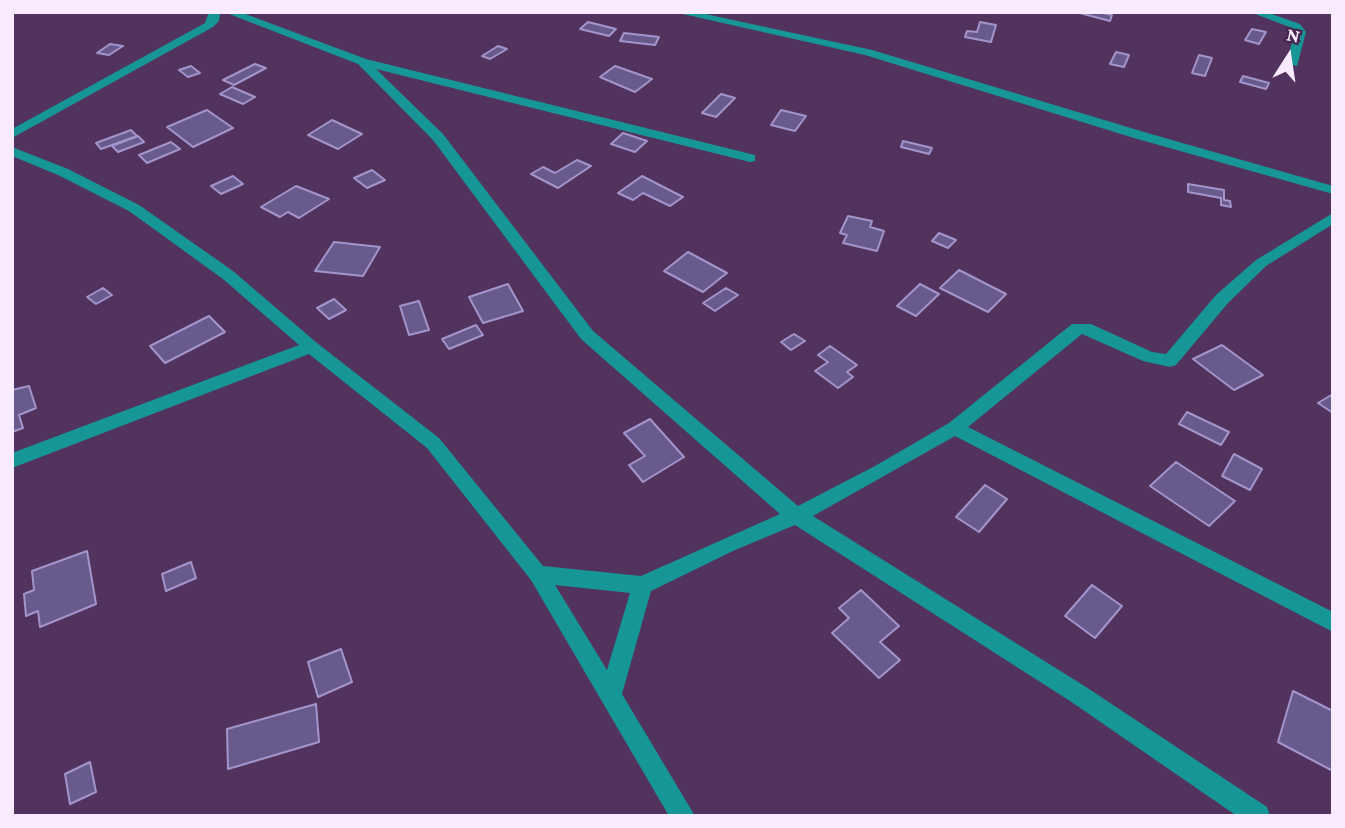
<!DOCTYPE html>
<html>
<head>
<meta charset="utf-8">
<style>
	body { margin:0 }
	#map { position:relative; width:1345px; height:828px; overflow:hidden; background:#52335e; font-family:"Crimson Pro",serif }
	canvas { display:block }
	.frame { position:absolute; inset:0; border:14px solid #f9eaff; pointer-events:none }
	.north { position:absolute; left:1254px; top:21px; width:70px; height:70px; -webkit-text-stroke:5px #472853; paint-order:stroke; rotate:12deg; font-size:19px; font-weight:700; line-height:28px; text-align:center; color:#f9eaff }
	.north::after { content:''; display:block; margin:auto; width:24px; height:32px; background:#f9eaff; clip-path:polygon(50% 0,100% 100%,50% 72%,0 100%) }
</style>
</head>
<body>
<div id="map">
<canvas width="1345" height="828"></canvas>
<div class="frame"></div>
<div class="north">N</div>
</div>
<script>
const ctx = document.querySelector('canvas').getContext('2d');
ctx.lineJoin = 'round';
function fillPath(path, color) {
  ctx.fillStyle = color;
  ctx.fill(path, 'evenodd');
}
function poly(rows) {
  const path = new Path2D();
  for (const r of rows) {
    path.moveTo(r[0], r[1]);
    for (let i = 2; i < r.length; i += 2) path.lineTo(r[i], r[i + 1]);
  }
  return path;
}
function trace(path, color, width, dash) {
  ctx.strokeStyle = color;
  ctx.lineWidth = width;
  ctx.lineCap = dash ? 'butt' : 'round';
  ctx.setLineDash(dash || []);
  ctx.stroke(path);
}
const building = poly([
	[1076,12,1099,12,1112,15,1110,21,1076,12],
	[588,22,616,29,609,36,580,29,588,22],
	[980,22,996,25,991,42,965,37,967,31,977,32,980,22],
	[1252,29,1266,32,1259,44,1245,40,1252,29],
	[624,33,659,37,655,45,620,41,624,33],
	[110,44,123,46,109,55,97,53,110,44],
	[498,46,507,49,490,59,482,56,498,46],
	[1116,52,1129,55,1124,67,1110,64,1116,52],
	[1199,55,1212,58,1205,76,1192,73,1199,55],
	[255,64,266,68,234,85,223,80,255,64],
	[191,66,200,73,188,77,179,70,191,66],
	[615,66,652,79,635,92,600,77,615,66],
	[1243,76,1269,83,1266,89,1240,82,1243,76],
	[232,87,255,97,243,104,220,94,232,87],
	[721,94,735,98,716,117,702,113,721,94],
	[207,110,233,128,193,147,167,127,207,110],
	[781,110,806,116,795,131,771,125,781,110],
	[332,120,362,134,338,149,308,135,332,120],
	[131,130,137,136,101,149,96,143,131,130],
	[623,133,647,141,635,152,611,144,623,133],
	[138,136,144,142,118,152,112,146,138,136],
	[903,141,932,148,929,154,901,147,903,141],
	[171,142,180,149,147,163,139,155,171,142],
	[577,160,591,166,558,188,531,174,543,167,555,173,577,160],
	[372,170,385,180,367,188,354,178,372,170],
	[233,176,243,184,221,194,211,186,233,176],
	[642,176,683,197,670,206,643,193,633,200,618,193,642,176],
	[1188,184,1224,190,1224,200,1230,201,1231,207,1221,205,1221,198,1188,192,1188,184],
	[296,186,329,199,299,218,288,212,280,217,261,207,296,186],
	[848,216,872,221,870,227,884,231,877,251,843,243,847,235,840,233,848,216],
	[939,233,956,240,948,248,932,241,939,233],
	[334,242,380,247,363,276,315,271,334,242],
	[688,252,727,273,703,292,664,271,688,252],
	[959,270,1006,294,988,312,940,288,959,270],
	[508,284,523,311,483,323,469,297,508,284],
	[920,284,939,294,916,316,897,306,920,284],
	[103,288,112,295,96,304,87,297,103,288],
	[726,288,738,295,715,311,703,303,726,288],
	[334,299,346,310,329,319,317,308,334,299],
	[419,301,429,330,409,335,400,306,419,301],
	[209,316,225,332,165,363,150,346,209,316],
	[476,325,483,335,449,349,442,339,476,325],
	[794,334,805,341,791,350,781,342,794,334],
	[1222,345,1263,375,1234,390,1193,359,1222,345],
	[830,346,857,365,847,372,853,377,838,388,815,371,828,362,818,355,830,346],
	[29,386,36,408,19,415,23,428,12,432,12,390,29,386],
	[1333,394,1333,413,1318,403,1333,394],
	[1187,412,1229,432,1221,445,1179,424,1187,412],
	[650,419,684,457,643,482,629,465,645,456,624,433,650,419],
	[1234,454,1262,469,1250,490,1222,476,1234,454],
	[1176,462,1235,501,1209,526,1150,486,1176,462],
	[985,485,1007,499,979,532,956,517,985,485],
	[87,551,96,604,40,627,38,611,26,616,24,594,34,590,32,571,87,551],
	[191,562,196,578,166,591,162,574,191,562],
	[1092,585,1122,606,1095,638,1065,616,1092,585],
	[861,590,899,626,880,642,900,660,879,678,832,633,849,618,839,608,861,590],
	[341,649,352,682,318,697,308,662,341,649],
	[1293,691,1333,711,1333,771,1278,742,1293,691],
	[316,704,319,742,228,769,227,729,316,704],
	[90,762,96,792,70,804,65,774,90,762]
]);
fillPath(building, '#685a8d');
trace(building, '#a395cc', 2);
fillPath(poly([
	[209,12,220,12,219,21,213,27,12,138,12,129,205,23,209,12],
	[224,12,240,12,366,59,755,155,755,161,750,162,376,69,443,134,593,331,798,506,875,466,949,423,1072,324,1091,324,1152,352,1166,354,1216,295,1256,260,1333,213,1333,224,1266,266,1228,303,1176,365,1170,367,1143,361,1082,334,968,427,1333,612,1333,632,955,436,813,516,1086,687,1267,807,1270,816,1237,816,1070,701,795,525,735,550,651,591,622,694,695,816,669,816,531,580,427,448,309,354,12,468,12,453,299,345,223,279,129,211,58,175,12,156,12,147,68,169,139,205,233,271,317,343,439,438,543,566,641,576,780,514,581,339,433,140,358,64,224,12],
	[555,585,630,593,607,670,555,585],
	[674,12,696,12,872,50,1144,132,1333,186,1333,194,1134,138,865,55,674,12],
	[1250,12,1266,12,1300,24,1306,32,1297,66,1287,64,1294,32,1292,28,1250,12]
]), '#179697');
</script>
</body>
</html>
